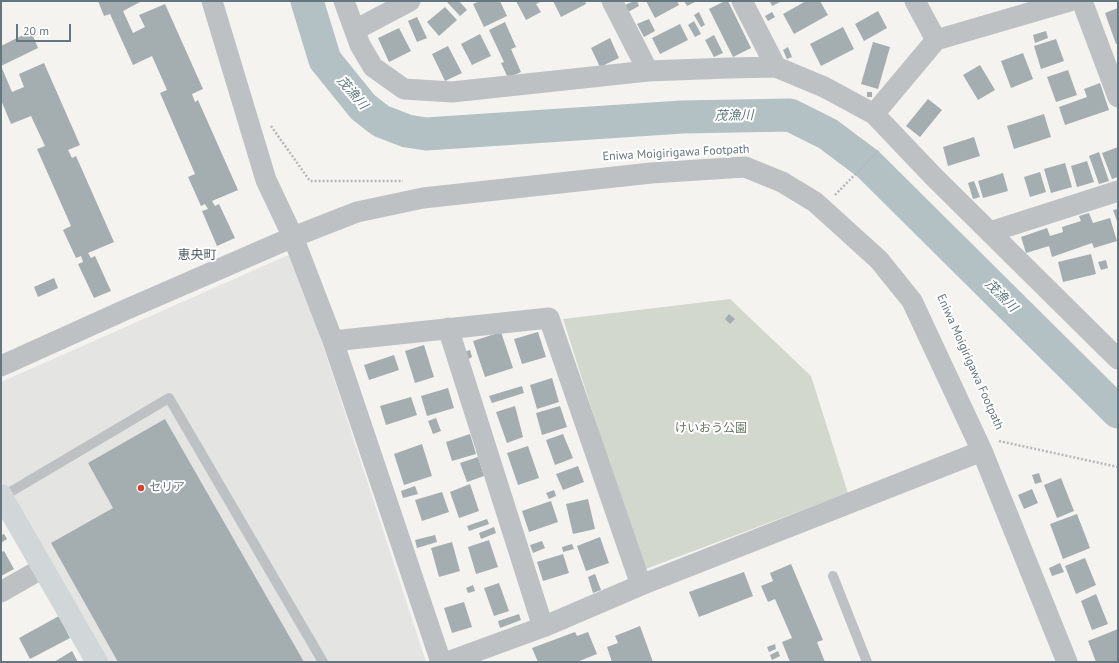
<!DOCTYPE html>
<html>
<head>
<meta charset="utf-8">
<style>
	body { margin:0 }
	#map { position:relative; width:1119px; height:663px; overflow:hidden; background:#f4f3ef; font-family:"PT Sans",sans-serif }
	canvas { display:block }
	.frame { position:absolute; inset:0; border:2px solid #64767f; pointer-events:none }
	.scale { position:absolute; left:16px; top:24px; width:55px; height:18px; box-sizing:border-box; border:2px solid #64767f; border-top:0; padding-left:5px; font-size:12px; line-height:14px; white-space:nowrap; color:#64767f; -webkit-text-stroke:3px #fff; paint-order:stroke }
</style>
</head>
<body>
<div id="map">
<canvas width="1119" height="663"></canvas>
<div class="frame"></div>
<div class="scale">20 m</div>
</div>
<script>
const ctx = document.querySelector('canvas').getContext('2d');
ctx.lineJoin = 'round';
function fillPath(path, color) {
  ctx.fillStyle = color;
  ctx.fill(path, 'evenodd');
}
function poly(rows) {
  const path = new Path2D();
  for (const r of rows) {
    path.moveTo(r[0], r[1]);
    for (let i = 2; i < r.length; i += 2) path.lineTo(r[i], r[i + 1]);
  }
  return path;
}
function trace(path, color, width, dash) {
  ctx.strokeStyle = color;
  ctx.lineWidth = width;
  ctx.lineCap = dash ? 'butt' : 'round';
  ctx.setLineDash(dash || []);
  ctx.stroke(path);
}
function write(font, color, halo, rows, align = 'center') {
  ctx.font = font + ' "PT Sans","Noto Sans JP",sans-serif';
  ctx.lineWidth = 4;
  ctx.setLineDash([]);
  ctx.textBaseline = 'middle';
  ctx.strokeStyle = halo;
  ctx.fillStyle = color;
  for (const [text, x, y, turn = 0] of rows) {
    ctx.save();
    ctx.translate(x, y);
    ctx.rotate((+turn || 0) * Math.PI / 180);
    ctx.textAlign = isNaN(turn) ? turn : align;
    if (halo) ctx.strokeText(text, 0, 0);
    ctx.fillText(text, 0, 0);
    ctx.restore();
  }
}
fillPath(poly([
	[293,253,426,662,102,662,51,574,1,480,1,382]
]), '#e4e5e3');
fillPath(poly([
	[730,299,811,376,848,493,643,570,563,319]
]), '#d3d8cf');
trace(poly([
	[307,1,325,60,363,107,381,121,407,131,426,134,682,117,790,115,828,134,868,164,1118,412]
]), '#b3c1c4', 33);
fillPath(poly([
	[98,1,142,1,123,11,133,33,145,27,139,15,165,4,203,89,192,94,195,102,198,100,238,190,212,201,215,206,219,204,235,238,217,246,202,211,208,209,205,204,201,206,188,177,195,174,160,93,167,90,152,56,133,65,110,14,104,16],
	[448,1,459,1,467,10,460,16,447,2],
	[480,1,500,1,507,16,484,27,473,4],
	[516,1,542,1,536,4,541,12,526,20],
	[553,1,585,1,586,4,561,17],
	[634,1,637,1,639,6,628,12,625,5],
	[646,1,677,1,679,5,655,18],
	[684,1,697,1,687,6],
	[725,1,728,1,751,48,733,57,709,9],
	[770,1,782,1,772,6],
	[806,1,820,1,828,15,794,34,783,14],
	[445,7,457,20,439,36,427,22],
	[1118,8,1118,44,1116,44,1105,13],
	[878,11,887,28,864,41,855,24],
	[699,12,705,25,701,27,694,15],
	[772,12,775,17,768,21,765,16],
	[417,17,427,38,417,42,408,21],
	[649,19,655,31,644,37,637,24],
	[694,21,701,34,695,37,688,25],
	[505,22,516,47,511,49,521,72,508,78,501,63,504,62,489,30],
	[680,24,688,40,660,54,652,38],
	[843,27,854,49,821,66,810,44],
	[399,28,411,51,389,62,378,38],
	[31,31,38,48,1,66,12,92,24,87,19,74,44,63,80,145,68,150,72,158,76,156,114,242,88,253,91,258,95,256,111,291,94,298,78,264,83,262,81,256,76,258,63,230,71,226,37,149,45,146,31,116,11,124,1,100,1,46],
	[1046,31,1048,38,1035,43,1033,35],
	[480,34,491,56,472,65,461,44],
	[714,35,723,53,714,57,705,40],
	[610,38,619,58,600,67,591,48],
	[1056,39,1064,61,1041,69,1034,46],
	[873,42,890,47,878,89,861,84],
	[448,46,462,73,445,81,432,54],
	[788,47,792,57,787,59,783,50],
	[1023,53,1033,79,1011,88,1001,61],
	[980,65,995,90,978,100,963,75],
	[1068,70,1077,95,1056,102,1047,77],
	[1100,83,1109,110,1065,125,1059,107,1087,97,1084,89],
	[867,92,872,92,872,97,867,97],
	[928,99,942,110,920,137,906,126],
	[1044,114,1051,137,1014,149,1007,126],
	[974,137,980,156,948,166,943,147],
	[1118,147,1118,177,1112,179,1102,153],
	[1099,152,1109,181,1099,184,1089,156],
	[1087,161,1094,182,1077,187,1071,166],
	[1065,163,1072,187,1051,193,1044,169],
	[1040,172,1046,192,1030,197,1024,177],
	[1003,173,1008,191,983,198,978,181],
	[974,181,980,197,973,199,968,183],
	[1118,209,1118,224,1113,210],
	[1089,213,1093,223,1110,218,1117,241,1094,248,1092,243,1052,257,1049,246,1026,253,1021,237,1047,228,1050,236,1063,232,1062,227,1081,221,1079,216],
	[1091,254,1096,274,1063,282,1058,262],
	[1106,260,1108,268,1101,270,1098,262],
	[54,278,58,288,38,297,34,287],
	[729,314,735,319,730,324,725,319],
	[501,332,513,368,485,377,473,341],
	[538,332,546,357,522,364,514,339],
	[424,345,434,377,415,383,405,351],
	[470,350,472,357,467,360,464,352],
	[394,355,399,370,369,380,364,365],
	[552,378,559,402,537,409,530,385],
	[522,386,524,393,492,403,489,396],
	[448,388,454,408,427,416,421,396],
	[411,397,417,415,386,425,380,406],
	[515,406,523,437,507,443,496,412],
	[560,406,567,427,542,435,536,413],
	[436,418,441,431,433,434,428,421],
	[165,419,304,662,118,662,51,543,113,508,88,463],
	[470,434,476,454,452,461,446,442],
	[563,434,573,458,555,465,546,440],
	[422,444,432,476,404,485,394,454],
	[528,446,539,478,518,485,507,453],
	[478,457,484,476,467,482,460,463],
	[578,466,584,482,563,490,556,474],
	[1039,473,1042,482,1035,484,1032,475],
	[1061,478,1074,511,1057,518,1044,485],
	[470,484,479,511,459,518,450,492],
	[415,486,418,494,403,498,401,491],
	[1032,489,1038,503,1024,509,1018,495],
	[554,490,556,496,549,499,546,493],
	[442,492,449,512,422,521,415,500],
	[588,499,595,529,573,534,566,504],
	[551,501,558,522,529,532,522,511],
	[1077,514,1090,548,1063,559,1050,524],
	[487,519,489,524,469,531,467,526],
	[494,527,496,533,481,539,479,533],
	[4,534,7,539,1,543,1,535],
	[435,535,437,542,417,548,415,540],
	[600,537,609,563,586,571,577,546],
	[489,540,498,567,476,574,468,547],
	[542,541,545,548,533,553,530,545],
	[452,542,460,571,439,577,431,548],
	[572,544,574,549,563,552,562,547],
	[4,551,14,569,1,576,1,552],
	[563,554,569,573,543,581,537,562],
	[1085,558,1096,585,1076,594,1065,566],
	[1060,563,1064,572,1052,576,1049,568],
	[791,564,823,640,817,642,825,662,790,662,782,642,792,638,775,599,768,602,761,586,773,581,770,573],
	[744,572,753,596,699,617,689,592],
	[595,574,601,590,593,593,588,577],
	[499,583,509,611,494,616,484,588],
	[473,585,475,591,468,593,466,588],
	[1096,594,1108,624,1092,630,1081,601],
	[464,602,472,627,452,633,444,608],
	[519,614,521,620,500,628,498,621],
	[59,616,70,638,30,659,19,638],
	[640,626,653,662,612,662,607,647,618,643,615,636],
	[1118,629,1118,662,1096,662,1088,641],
	[575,632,577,636,588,632,597,654,577,662,538,662,532,648],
	[775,644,776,649,769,652,767,647],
	[72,651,78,662,54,662],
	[778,651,780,656,772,660,770,655]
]), '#a4adb0');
trace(poly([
	[271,126,310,181,403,181],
	[835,195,880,149],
	[999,441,1118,467]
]), '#b5b8ba', 2.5, [2, 2]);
trace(poly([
	[2,497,169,398,323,662],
	[833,576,867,662]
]), '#bdc1c4', 10);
trace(poly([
	[212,1,266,180,293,237,333,341,441,662],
	[344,1,360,45,373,67,404,89,452,92,648,71,729,68,776,67,824,87,874,114,934,177,1118,359],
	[612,1,648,71],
	[742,1,776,67],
	[915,1,936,40],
	[1082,1,1118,97],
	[355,30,410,1],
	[874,114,936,40,1070,1],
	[990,232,1118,191],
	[448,328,543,627],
	[333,341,549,318,641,585],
	[1,366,125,310,293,237,357,212,423,198,651,173,745,167,782,182,815,202,879,260,912,301,982,451,1067,662],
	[1,592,43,568],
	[447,662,543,627,641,585,982,451]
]), '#bdc1c4', 21);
trace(poly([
	[1,495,97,662]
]), '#d1d6d9', 22);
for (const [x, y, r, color] of [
	[141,488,4,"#da4129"]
]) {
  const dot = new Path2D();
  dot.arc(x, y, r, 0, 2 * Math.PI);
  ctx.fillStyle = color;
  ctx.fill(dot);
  trace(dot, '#fff', 1.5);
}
write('12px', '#64767f', '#fff', [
	["Eniwa Moigirigawa Footpath",676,153,-3],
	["Eniwa Moigirigawa Footpath",970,362,66]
]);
write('12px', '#687762', '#fff', [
	["けいおう公園",711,429]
]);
write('12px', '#64767f', '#fff', [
	["セリア",149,488]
], 'left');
write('italic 13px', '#5f787d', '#fff', [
	["茂漁川",352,93,49],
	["茂漁川",734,116,-1],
	["茂漁川",1001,296,45]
]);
write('13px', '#515e65', '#fff', [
	["恵央町",197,255]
]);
</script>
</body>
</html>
